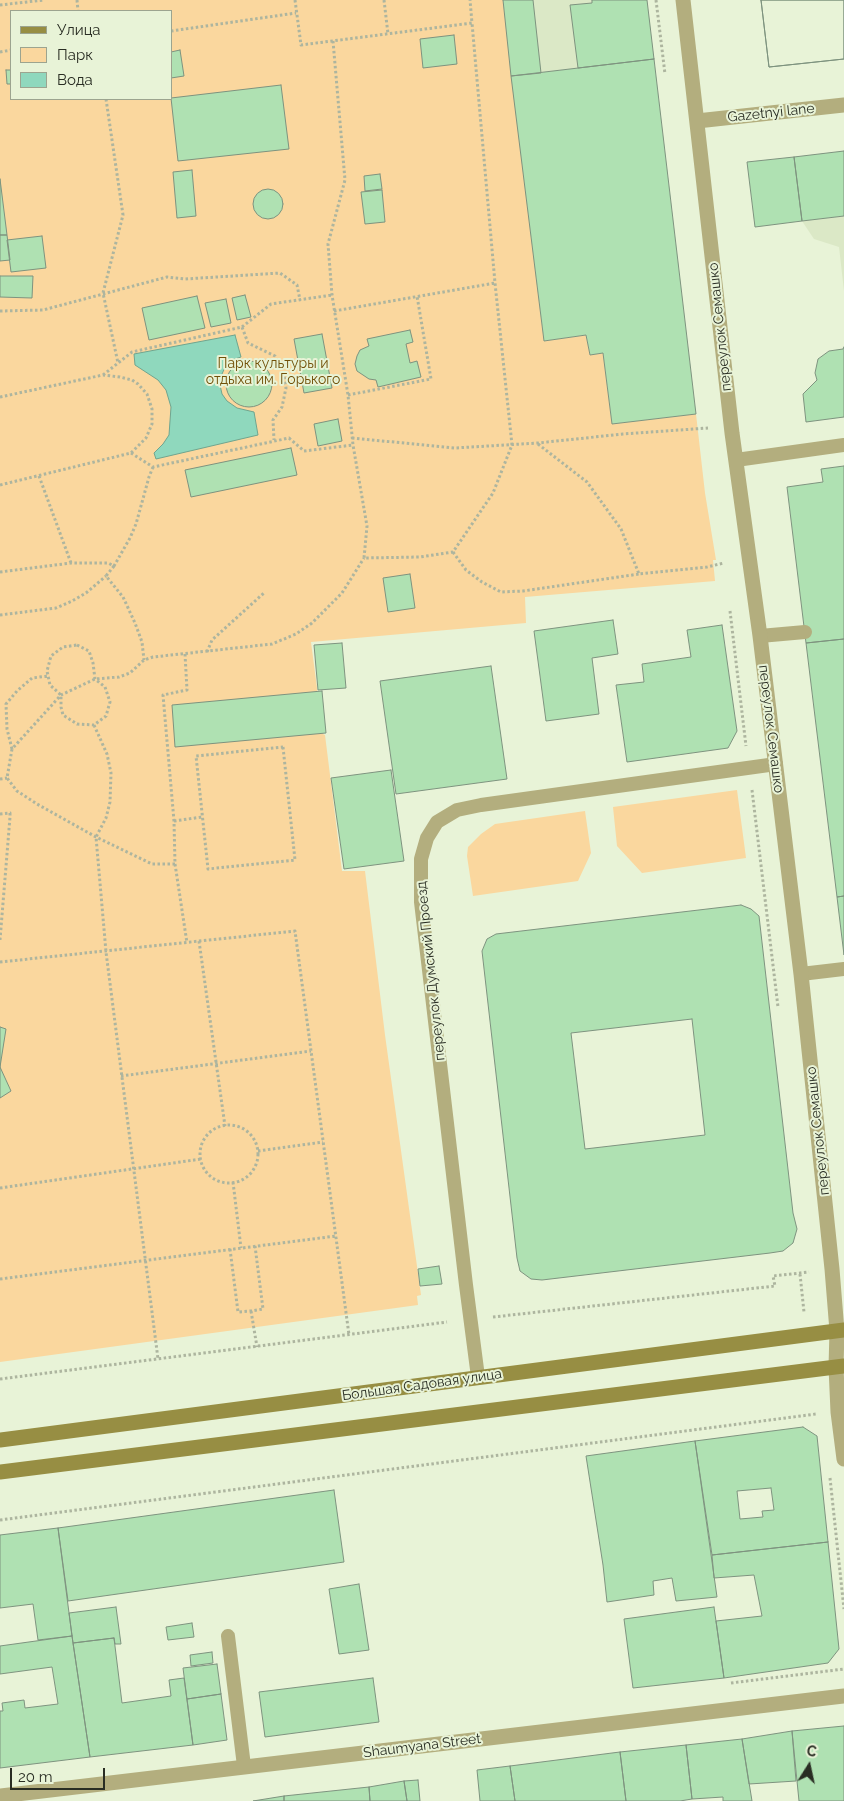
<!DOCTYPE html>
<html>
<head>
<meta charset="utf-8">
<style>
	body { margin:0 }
	#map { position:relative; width:844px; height:1801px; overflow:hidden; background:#e8f3d7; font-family:Raleway,sans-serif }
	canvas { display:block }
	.legend { position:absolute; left:10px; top:10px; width:162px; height:90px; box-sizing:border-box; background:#e8f3d7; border:1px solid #9ca48f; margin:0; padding:6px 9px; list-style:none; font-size:15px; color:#292d23 }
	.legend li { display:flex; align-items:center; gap:10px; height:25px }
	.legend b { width:25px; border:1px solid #9ca48f }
	.north { position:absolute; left:784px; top:1741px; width:50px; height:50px; -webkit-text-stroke:4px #e8f3d7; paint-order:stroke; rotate:10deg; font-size:14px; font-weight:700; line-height:20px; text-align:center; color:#292d23 }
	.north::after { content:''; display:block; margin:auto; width:18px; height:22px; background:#292d23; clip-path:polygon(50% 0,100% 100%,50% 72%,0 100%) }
	.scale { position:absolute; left:10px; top:1768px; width:95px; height:22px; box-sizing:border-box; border:2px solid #292d23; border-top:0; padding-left:6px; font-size:15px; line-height:18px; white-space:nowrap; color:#292d23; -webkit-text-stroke:4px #e8f3d7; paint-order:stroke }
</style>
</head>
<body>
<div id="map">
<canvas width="844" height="1801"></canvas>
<ul class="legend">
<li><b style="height:6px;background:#978e43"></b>Улица</li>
<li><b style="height:14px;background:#fad79e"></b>Парк</li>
<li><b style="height:14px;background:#8fd8bd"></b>Вода</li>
</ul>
<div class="north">С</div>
<div class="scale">20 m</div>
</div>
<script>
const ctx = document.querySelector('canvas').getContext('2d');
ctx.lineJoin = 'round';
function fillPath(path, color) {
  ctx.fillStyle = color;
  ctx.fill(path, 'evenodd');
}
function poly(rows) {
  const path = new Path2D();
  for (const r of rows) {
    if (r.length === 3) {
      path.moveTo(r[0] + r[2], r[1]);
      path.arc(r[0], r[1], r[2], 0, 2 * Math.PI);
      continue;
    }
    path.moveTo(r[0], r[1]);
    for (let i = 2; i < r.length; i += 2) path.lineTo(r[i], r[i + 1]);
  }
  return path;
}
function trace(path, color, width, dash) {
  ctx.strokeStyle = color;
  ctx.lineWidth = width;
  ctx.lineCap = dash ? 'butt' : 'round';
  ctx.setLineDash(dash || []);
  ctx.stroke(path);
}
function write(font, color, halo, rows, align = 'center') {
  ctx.font = font + ' Raleway,sans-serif';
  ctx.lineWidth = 4;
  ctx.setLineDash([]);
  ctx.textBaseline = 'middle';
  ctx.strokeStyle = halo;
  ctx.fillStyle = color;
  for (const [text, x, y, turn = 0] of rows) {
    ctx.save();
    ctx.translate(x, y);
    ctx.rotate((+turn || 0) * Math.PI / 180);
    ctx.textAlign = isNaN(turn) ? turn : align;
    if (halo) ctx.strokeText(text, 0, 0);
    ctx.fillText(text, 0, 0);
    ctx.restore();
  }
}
fillPath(poly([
	[503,0,647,0,654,59,511,76],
	[844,216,844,291,839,247,814,239,802,221]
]), '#dbe8c6');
fillPath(poly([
	[0,0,503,0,544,341,586,335,590,355,603,353,612,424,696,414,705,493,716,560,713,560,715,581,525,597,526,623,311,642,323,734,325,735,342,871,365,871,385,1035,421,1295,417,1296,418,1305,0,1362],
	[11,11,171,11,171,99,11,99],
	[737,790,746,858,642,873,617,846,613,807],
	[585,811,591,853,578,881,473,896,467,856,468,847,481,834,495,824]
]), '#fad79e');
const water = poly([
	[235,335,241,357,232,360,226,365,222,374,220,385,222,394,227,401,237,408,254,412,258,435,156,459,154,453,163,444,169,435,171,407,166,390,158,380,135,365,134,354,235,335]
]);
fillPath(water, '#8fd8bd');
trace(water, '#70a58f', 1);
const building = poly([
	[503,0,533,0,541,73,511,76,503,0],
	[592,0,647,0,654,59,578,68,570,5,592,3,592,0],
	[761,0,844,0,844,59,769,67,761,0],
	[761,0,844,0,844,59,769,67,761,0],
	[454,35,457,64,423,68,420,39,454,35],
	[180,50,184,76,171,78,171,52,180,50],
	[654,59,696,414,612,424,603,353,590,355,586,335,544,341,511,76,654,59],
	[6,70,11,70,11,84,7,84,6,70],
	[281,85,289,149,178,161,171,98,281,85],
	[844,151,844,216,802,221,794,157,844,151],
	[794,157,802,221,755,227,747,162,794,157],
	[192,170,196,216,177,218,173,172,192,170],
	[380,174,382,189,365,191,364,176,380,174],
	[0,179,7,235,0,235,0,179],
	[268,204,15],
	[382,190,385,222,365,224,361,192,382,190],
	[0,235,7,235,10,260,0,261,0,235],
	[42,236,46,268,11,272,7,240,42,236],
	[0,276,33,276,32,298,0,297,0,276],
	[245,295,251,317,237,320,232,298,245,295],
	[197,296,205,328,149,340,142,308,197,296],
	[226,299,231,323,211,327,205,303,226,299],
	[410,330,413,342,406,344,410,363,417,361,421,377,378,387,376,380,369,379,357,371,355,364,357,356,360,350,369,346,367,339,410,330],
	[322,334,332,388,304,393,294,339,322,334],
	[844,347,844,417,806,422,803,394,817,380,815,373,818,359,829,351,843,349,844,347],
	[249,384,23],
	[338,419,342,441,318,446,314,424,338,419],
	[291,448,297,475,191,497,185,470,291,448],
	[844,466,844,639,806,643,787,487,823,482,821,469,844,466],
	[410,574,415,608,388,612,383,578,410,574],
	[613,620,618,654,592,658,599,714,546,721,534,631,613,620],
	[722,625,737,731,728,748,627,762,616,685,644,682,642,664,691,657,687,630,722,625],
	[844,639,844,896,837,897,806,643,844,639],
	[342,643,346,688,318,690,314,645,342,643],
	[491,666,507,779,396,794,380,681,491,666],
	[322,691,326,733,175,747,172,705,322,691],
	[391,770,404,861,344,869,331,778,391,770],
	[844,896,844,955,837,897,844,896],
	[741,905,751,909,759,916,793,1213,797,1229,793,1243,783,1251,770,1253,542,1280,531,1279,520,1271,517,1258,482,951,487,939,496,934,741,905],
	[692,1019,705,1135,585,1149,571,1033,692,1019],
	[0,1027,6,1029,0,1067,11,1091,0,1098,0,1027],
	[439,1266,442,1284,420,1286,418,1269,439,1266],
	[803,1427,817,1436,828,1542,712,1555,695,1441,803,1427],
	[771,1488,774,1510,762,1511,763,1517,740,1519,737,1491,771,1488],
	[695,1441,717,1597,676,1601,672,1578,653,1581,654,1595,607,1602,603,1565,586,1456,695,1441],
	[334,1490,344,1562,68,1601,58,1528,334,1490],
	[58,1528,72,1636,38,1640,33,1604,0,1608,0,1535,58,1528],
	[828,1542,839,1649,828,1663,724,1678,716,1621,762,1616,754,1575,714,1578,712,1555,828,1542],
	[359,1584,369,1650,339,1654,329,1589,359,1584],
	[116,1607,121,1644,115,1644,114,1638,73,1643,69,1613,116,1607],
	[714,1607,724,1678,633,1688,624,1619,714,1607],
	[192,1623,194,1637,168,1640,166,1627,192,1623],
	[72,1636,90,1757,0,1768,0,1711,3,1711,2,1703,24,1700,25,1708,58,1704,52,1667,0,1674,0,1646,72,1636],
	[114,1638,122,1703,171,1696,169,1680,184,1678,193,1745,90,1757,73,1643,114,1638],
	[212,1652,213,1663,191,1666,190,1655,212,1652],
	[217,1664,221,1694,187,1699,183,1668,217,1664],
	[373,1678,379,1722,265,1737,259,1692,373,1678],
	[221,1694,227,1740,193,1745,187,1699,221,1694],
	[844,1726,844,1801,799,1801,792,1731,844,1726],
	[792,1731,796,1781,749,1784,742,1739,792,1731],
	[742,1739,752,1801,723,1801,723,1797,692,1799,686,1745,742,1739],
	[686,1745,692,1799,680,1801,626,1801,620,1752,686,1745],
	[620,1752,626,1801,515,1801,510,1766,620,1752],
	[510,1766,515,1801,480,1801,477,1770,510,1766],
	[418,1780,420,1801,407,1801,404,1781,418,1780],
	[404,1781,407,1801,370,1801,369,1787,404,1781],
	[369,1787,370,1801,284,1801,284,1796,369,1787],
	[284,1796,284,1801,253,1801,284,1796]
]);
fillPath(building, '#afe1b2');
trace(building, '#7e937f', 1);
trace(poly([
	[77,0,78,11],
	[295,0,301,45,472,23,470,0],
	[384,0,388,34],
	[656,0,665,74],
	[0,5,44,0],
	[171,31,296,13],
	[333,41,345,180,328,244,332,295,348,395,353,445,367,526,364,558,420,557,453,552,493,493,512,445,495,283,472,23],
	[0,52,11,50],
	[106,99,123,215,103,293,118,363],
	[0,311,43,310,167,277,185,279,280,273,297,285,300,300],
	[334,311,495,283],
	[242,327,271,304,332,295],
	[103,375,132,352,242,327,248,343,275,356,283,369,286,388,282,407,273,420,274,440],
	[348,395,431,379,417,296],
	[0,397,103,375,120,377,132,380,138,384,147,394,152,409,152,424,146,438,131,453,0,485],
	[352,438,455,448,538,443,623,434,708,428],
	[538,444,587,482,621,529,639,574,707,567,724,563],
	[131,453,153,467,289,438,304,451,353,445],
	[39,476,71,563],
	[453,552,466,570,482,582,501,592,523,591,639,574],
	[114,566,106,576,123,597,135,623,142,642,144,660],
	[0,572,71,563,108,563,114,566,130,538,136,524,149,477,153,467],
	[730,611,746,746],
	[0,615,56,608,72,601,86,593,106,576],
	[77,645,89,651,93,663,95,679,105,687,110,702,106,716,94,725,77,724,63,715,61,707,61,695,50,685,47,671,51,656,63,647,77,645],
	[207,652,212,640,265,592],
	[185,654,187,690,163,695,174,821,175,864,187,943],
	[94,725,107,754,111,773,110,802,106,818,96,837,106,952,158,1359],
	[283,747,295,860,208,869,196,756,283,747],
	[12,749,7,729,6,704,17,691,32,678,48,676],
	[0,779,7,778],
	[752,790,778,1007],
	[0,814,10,813,10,817,0,940],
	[174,821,202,817],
	[175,864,152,864,96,837,37,804,17,791,7,778,12,749,61,695,95,679,119,677,130,673,144,660,153,657,272,644,296,634,312,623,342,593,364,558],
	[199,941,225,1126],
	[0,962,295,931,349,1335],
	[121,1076,311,1051],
	[229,1154,29],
	[258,1151,323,1142],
	[233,1182,241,1248],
	[0,1188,201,1159],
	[230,1249,238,1312,251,1311,263,1309,255,1246],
	[800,1274,804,1312],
	[0,1279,336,1236],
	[251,1311,257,1347],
	[493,1317,775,1286,773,1276,809,1272],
	[0,1379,447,1322],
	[830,1478,844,1609],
	[0,1520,816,1414],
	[731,1683,844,1669]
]), '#adb59f', 3, [2.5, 2.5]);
trace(poly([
	[736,460,844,445],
	[760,636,805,632],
	[801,974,844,969],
	[478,1377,466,1285,421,902,421,859,427,838,437,822,457,810,481,805,776,764],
	[228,1636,244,1766]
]), '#b3ae7e', 14);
trace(poly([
	[683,0,732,433,760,636,801,974,832,1269,837,1331,836,1367],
	[697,121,844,105],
	[0,1796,844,1696]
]), '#b3ae7e', 15);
trace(poly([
	[836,1367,838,1412,844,1459]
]), '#b3ae7e', 15);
trace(poly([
	[0,1440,844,1330],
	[0,1472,844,1366]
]), '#978e43', 15);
write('14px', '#292d23', '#e8f3d7', [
	["Gazetnyi lane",771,113,-6],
	["переулок Семашко",720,327,-96],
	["переулок Семашко",771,729,83],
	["переулок Думский Проезд",431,971,-96],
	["переулок Семашко",818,1131,-96],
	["Большая Садовая улица",422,1385,-8],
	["Shaumyana Street",422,1746,-7]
]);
write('14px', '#715008', '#e8f3d7', [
	["Парк культуры и",273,364],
	["отдыха им. Горького",273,380]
]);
</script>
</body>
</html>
